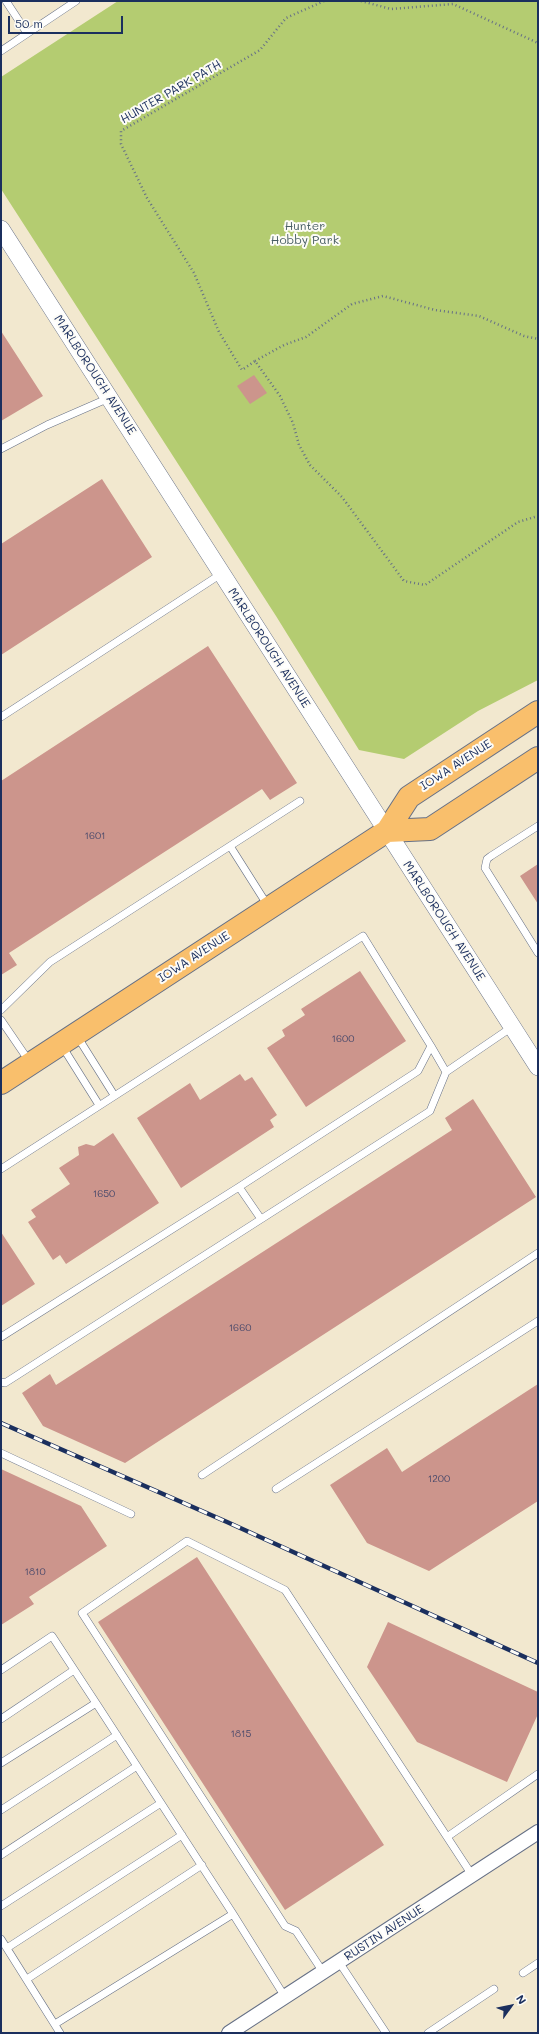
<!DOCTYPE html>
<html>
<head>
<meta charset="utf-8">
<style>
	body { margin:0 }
	#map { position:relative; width:539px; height:2034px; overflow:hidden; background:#f2e8cf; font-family:Mali,sans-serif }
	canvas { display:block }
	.frame { position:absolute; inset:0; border:2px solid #1b2f5e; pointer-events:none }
	.north { position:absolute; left:491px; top:1986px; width:40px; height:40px; -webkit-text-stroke:3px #fdfcf7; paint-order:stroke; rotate:57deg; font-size:11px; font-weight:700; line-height:16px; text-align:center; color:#1b2f5e }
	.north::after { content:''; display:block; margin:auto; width:14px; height:18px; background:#1b2f5e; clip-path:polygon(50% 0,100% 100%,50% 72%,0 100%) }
	.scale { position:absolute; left:8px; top:16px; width:115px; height:18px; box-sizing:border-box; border:2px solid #1b2f5e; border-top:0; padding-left:5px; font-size:12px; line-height:14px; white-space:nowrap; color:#1b2f5e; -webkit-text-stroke:3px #fdfcf7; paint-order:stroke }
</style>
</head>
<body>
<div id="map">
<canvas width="539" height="2034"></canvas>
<div class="frame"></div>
<div class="north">N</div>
<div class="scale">50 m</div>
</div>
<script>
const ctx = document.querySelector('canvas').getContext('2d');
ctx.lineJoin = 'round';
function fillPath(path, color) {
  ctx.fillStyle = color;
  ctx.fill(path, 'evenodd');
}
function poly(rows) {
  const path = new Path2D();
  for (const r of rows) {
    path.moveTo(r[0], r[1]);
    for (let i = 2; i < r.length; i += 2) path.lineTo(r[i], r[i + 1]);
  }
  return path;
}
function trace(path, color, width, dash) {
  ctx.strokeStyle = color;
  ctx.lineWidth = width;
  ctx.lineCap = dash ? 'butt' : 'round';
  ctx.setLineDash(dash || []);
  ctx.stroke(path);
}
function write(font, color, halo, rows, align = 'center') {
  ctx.font = font + ' Mali,sans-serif';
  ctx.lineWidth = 4;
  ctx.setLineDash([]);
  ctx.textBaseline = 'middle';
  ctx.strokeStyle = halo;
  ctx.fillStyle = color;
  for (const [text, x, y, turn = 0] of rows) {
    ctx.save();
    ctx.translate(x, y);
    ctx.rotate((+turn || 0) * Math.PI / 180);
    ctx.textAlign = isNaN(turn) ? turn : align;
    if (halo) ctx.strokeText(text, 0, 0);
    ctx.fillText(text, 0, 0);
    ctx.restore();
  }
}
fillPath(poly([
	[118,1,538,1,538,680,478,711,404,759,359,750,276,616,1,189,1,77]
]), '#b4cc71');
fillPath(poly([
	[1,331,43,396,1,421],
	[254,375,267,393,250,404,237,386],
	[102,479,152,557,1,655,1,544],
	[208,646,297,783,270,800,262,789,135,871,9,953,17,965,1,975,1,781],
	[538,864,538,904,520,876],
	[360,971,406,1041,306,1107,267,1048,285,1036,282,1030,305,1015,301,1009],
	[240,1074,245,1081,252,1077,277,1115,270,1120,274,1127,181,1188,137,1118,190,1083,200,1100],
	[473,1099,536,1197,125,1463,43,1426,22,1393,50,1374,56,1385,452,1130,445,1118],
	[113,1133,159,1203,66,1264,60,1255,53,1260,28,1222,36,1217,31,1210,70,1184,59,1168,79,1155,78,1147,86,1144,94,1146],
	[1,1232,35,1284,1,1306],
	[538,1384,538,1501,429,1571,367,1543,330,1485,387,1448,402,1472],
	[1,1469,81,1506,107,1546,29,1597,34,1604,1,1625],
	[197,1557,384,1845,285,1910,98,1622],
	[388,1622,538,1692,538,1714,507,1782,417,1742,367,1667]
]), '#cc958c');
const service = poly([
	[6,1,27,33],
	[1,51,76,1],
	[1,449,47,425,109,398],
	[1,717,221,574],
	[538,826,491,856,487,859,485,868,538,953],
	[230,846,300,801],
	[1,1010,50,962,230,846,268,906],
	[1,1020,29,1061],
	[77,1036,114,1095],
	[62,1046,99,1105],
	[431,1046,446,1072],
	[1,1169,363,936,431,1046,418,1071,239,1187,1,1337],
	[239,1187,261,1219],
	[1,1382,5,1383,430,1111,446,1072,512,1027],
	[1,1453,131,1514],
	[202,1475,538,1253],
	[276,1489,538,1321],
	[1,1670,52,1636,96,1703],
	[1,1719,74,1670],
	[1,1763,96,1703,233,1914,285,1997],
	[1,1810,117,1735],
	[447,1837,538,1774],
	[1,1855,137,1766],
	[1,1906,161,1803],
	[1,1939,60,2033],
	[7,1948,182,1835],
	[339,1962,386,2033],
	[323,1972,296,1931,285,1926,82,1613,187,1541,285,1590,472,1875],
	[523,1973,538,1963],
	[27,1979,202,1865],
	[55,2024,233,1914],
	[428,2033,494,1989]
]);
const minor = poly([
	[229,2033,538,1832]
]);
const tertiary = poly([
	[1,229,538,1067]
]);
const primary = poly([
	[387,831,430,829,538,758],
	[1,1083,387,831,409,797,538,712]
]);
trace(service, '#667086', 8);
trace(minor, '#667086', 16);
trace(tertiary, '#667086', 18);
trace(primary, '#667086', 24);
trace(poly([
	[324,1,286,18,260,50,121,131,121,144,147,198,194,273,219,332,242,370,255,361,280,396,293,423,299,445,310,465,342,497,404,581,425,585,518,522,538,516],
	[361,1,391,9,453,4,538,43],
	[255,361,284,345,306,337,352,304,383,296,435,310,479,316,524,336,538,339]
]), '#667086', 2.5, [1, 3]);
trace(service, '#fff', 7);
trace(minor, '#fff', 14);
trace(tertiary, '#fff', 17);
trace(primary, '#f9bf6c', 22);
const rail = poly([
	[1,1423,227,1522,538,1663]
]);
trace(rail, '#1b2f5e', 4.5);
trace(rail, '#fdfcf7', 3, [9]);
write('10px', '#47486a', null, [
	["1601",95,836],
	["1600",343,1039],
	["1650",104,1194],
	["1660",240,1328],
	["1200",439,1479],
	["1810",35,1572],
	["1815",241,1734]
]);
write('12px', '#1b2f5e', '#fdfcf7', [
	["HUNTER PARK PATH",171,92,-30],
	["MARLBOROUGH AVENUE",95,375,57],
	["MARLBOROUGH AVENUE",269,648,57],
	["IOWA AVENUE",456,765,-33],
	["MARLBOROUGH AVENUE",444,921,57],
	["IOWA AVENUE",194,957,-33],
	["RUSTIN AVENUE",384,1933,-33]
]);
write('12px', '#495e64', '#fdfcf7', [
	["Hunter",305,226],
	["Hobby Park",305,240]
]);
</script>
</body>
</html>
